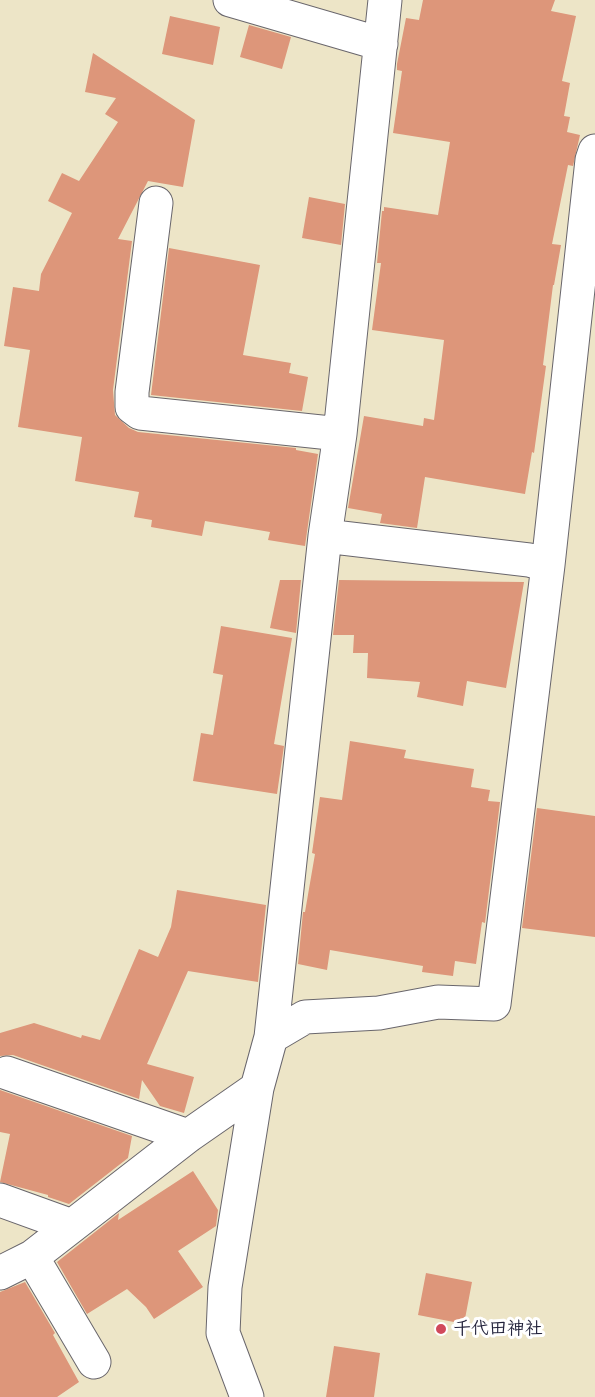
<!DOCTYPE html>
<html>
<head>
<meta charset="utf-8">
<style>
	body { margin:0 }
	canvas { display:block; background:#ede5c7 }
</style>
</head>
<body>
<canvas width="595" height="1397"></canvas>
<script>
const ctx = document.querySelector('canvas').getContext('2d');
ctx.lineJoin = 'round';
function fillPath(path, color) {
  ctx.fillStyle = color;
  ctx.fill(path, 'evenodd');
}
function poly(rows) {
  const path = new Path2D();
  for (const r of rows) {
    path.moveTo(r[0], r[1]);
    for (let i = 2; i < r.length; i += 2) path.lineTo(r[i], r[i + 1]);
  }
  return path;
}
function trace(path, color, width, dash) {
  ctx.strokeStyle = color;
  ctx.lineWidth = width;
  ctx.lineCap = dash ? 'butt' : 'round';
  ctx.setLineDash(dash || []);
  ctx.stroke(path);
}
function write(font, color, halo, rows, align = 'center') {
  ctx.font = font + ' Itim,"Klee One",sans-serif';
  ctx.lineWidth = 6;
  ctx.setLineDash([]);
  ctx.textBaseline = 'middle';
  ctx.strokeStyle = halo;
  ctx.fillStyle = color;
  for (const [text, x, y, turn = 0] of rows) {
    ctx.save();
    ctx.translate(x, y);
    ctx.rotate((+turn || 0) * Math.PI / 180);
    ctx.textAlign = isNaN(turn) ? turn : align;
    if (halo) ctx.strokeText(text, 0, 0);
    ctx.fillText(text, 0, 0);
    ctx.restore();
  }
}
fillPath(poly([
	[423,0,555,0,551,11,576,16,562,81,570,83,564,116,570,117,567,132,580,135,573,166,568,165,552,244,561,245,554,285,553,285,543,365,546,366,534,453,532,452,525,494,425,477,417,528,380,523,382,514,348,508,364,416,423,426,424,418,434,420,444,340,372,330,381,263,377,263,382,211,384,211,384,207,438,215,450,142,393,133,402,71,397,70,397,64,406,18,419,20],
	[170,16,220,27,213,65,162,54],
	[249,25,291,37,282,69,240,57],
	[93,53,195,120,183,187,148,181,118,239,132,241,113,390,115,415,129,428,138,432,296,448,296,450,318,454,305,546,268,540,270,532,205,521,202,536,151,527,152,520,134,517,139,492,75,481,82,437,18,427,30,350,4,346,13,287,39,291,41,274,72,213,48,201,62,173,79,181,118,122,105,114,116,98,85,92],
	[309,197,345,204,341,245,302,238],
	[169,248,260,265,243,355,291,363,289,373,308,377,302,411,151,395],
	[280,580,301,580,296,633,270,628],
	[339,580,524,582,506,688,467,681,463,706,417,697,420,682,367,678,368,653,353,653,354,635,333,635],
	[221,626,292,638,274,744,284,746,277,794,193,781,201,733,213,735,223,675,213,673],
	[350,741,406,750,404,758,474,769,471,787,490,790,488,801,500,802,485,923,482,922,476,964,455,961,453,976,422,972,423,966,330,950,327,970,298,964,303,912,305,912,315,854,312,853,320,797,342,800],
	[537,808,595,816,595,937,522,928],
	[177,890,266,905,258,982,188,971,147,1064,194,1077,184,1113,160,1106,142,1080,139,1099,13,1055,0,1056,0,1033,34,1023,81,1038,82,1035,100,1040,139,949,158,957,171,927],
	[0,1090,132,1136,128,1158,69,1204,48,1197,48,1195,0,1182,10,1134,0,1132],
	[193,1171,218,1210,216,1226,178,1251,203,1287,154,1319,146,1307,127,1289,87,1314,57,1262,119,1213,118,1220],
	[426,1273,472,1282,464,1324,418,1315],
	[25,1282,55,1333,53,1335,79,1382,57,1397,0,1397,0,1292],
	[334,1346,380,1353,374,1397,326,1397]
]), '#dd967a');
const street = poly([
	[230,0,381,44],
	[156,203,132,392,132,407,140,413,340,434],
	[325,536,529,560,548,565],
	[271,1037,305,1017,379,1013,438,1002,494,1004,548,565,592,160,595,151],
	[7,1073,188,1136],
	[0,1200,72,1226],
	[32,1257,94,1362],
	[0,1273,32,1257,188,1136,257,1088],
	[247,1397,223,1333,225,1287,257,1088,271,1037,325,536,340,434,385,0]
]);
trace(street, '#69666c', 35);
trace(street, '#fff', 33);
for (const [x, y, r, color] of [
	[441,1329,6,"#d1495b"]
]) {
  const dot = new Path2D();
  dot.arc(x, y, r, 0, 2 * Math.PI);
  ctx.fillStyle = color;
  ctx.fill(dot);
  trace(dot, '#fff', 2);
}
write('bold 18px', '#22223b', '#fff', [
	["千代田神社",453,1329]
], 'left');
</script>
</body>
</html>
